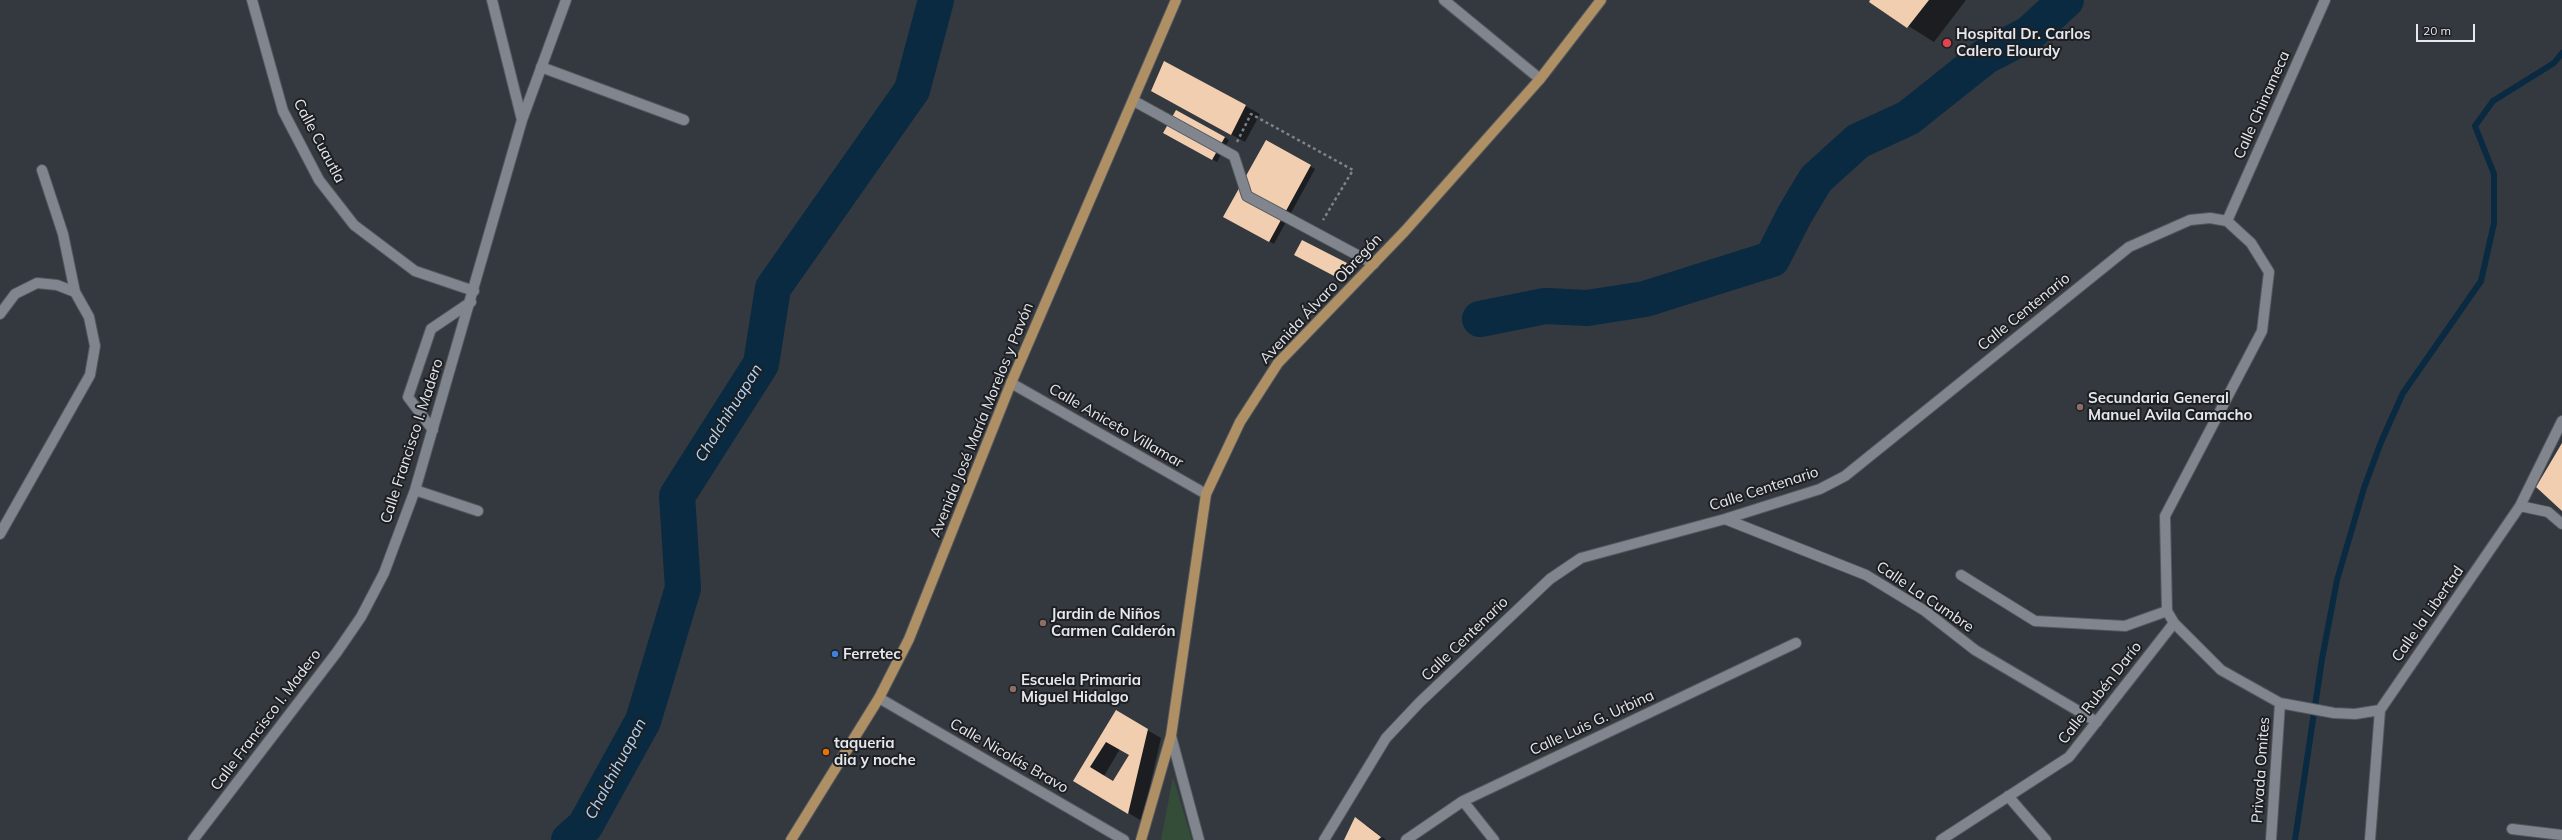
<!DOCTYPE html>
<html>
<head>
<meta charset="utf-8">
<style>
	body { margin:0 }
	#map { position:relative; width:2562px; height:840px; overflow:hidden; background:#34383f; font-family:Mulish,sans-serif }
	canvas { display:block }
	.scale { position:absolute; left:2416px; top:24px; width:59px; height:18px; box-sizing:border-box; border:2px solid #e4e7ec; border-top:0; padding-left:5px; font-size:12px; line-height:14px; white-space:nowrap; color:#e4e7ec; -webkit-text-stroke:3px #1d1f22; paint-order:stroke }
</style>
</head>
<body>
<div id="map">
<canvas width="2562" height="840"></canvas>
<div class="scale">20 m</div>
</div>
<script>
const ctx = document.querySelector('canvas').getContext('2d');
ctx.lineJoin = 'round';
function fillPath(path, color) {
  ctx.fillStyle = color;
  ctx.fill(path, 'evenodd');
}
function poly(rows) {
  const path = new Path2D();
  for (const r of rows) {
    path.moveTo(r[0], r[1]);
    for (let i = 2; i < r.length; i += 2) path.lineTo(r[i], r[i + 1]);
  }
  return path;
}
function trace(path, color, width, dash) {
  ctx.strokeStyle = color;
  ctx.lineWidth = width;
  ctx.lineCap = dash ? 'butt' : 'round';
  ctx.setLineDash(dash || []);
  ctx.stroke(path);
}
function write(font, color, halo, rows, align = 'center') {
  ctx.font = font + ' Mulish,sans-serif';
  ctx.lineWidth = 4;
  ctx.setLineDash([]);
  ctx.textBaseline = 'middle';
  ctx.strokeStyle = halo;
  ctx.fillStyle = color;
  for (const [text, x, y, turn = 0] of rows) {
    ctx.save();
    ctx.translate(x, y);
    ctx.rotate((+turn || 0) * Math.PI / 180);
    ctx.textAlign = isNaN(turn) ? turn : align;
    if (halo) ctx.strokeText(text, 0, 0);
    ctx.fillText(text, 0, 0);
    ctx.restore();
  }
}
fillPath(poly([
	[1173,777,1192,840,1161,840]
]), '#334d39');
fillPath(poly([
	[1872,0,1966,0,1934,42,1870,2],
	[1165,62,1260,114,1245,142,1167,99],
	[1177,111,1229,140,1217,162,1165,133],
	[1266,141,1315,169,1274,244,1224,217],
	[1304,260,1346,264,1355,269,1346,282],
	[1116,712,1161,738,1142,821,1074,781],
	[1120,749,1130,755,1113,782,1104,776],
	[1355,819,1369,827,1381,836,1376,840,1345,840],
	[1383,837,1386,840,1379,840]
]), '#0007');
trace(poly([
	[2295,840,2322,659,2337,580,2364,488,2381,442,2403,393,2481,281,2494,223,2494,174,2475,126,2493,101,2554,63,2562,53]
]), '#092a41', 6);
trace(poly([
	[1480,319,1545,306,1587,308,1645,299,1772,259,1795,214,1816,179,1858,141,1908,118,1986,56,2029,34,2066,0],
	[569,840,585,826,643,721,683,588,677,496,761,364,773,288,912,90,936,0]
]), '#092a41', 36);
fillPath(poly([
	[1870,0,1929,0,1907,28,1869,2],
	[1164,61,1246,105,1231,135,1151,91],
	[1176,110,1225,137,1212,160,1163,133],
	[1266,140,1311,165,1269,242,1223,217],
	[1302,240,1347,263,1336,277,1294,255],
	[2562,443,2562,511,2536,487],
	[1116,710,1148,729,1128,814,1073,781],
	[1106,742,1129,755,1113,781,1090,767],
	[1355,817,1381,837,1378,840,1344,840]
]), '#f1ceaf');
const minor = poly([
	[252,0,283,111,319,180,354,225,415,271,474,291],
	[492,0,522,120],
	[1444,0,1540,79],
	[541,67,684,120],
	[1134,101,1234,156,1247,196,1374,264],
	[42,170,63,234,75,292],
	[2227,221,2325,0],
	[0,314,15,294,37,283,57,285,75,292,89,317,95,346,90,375,0,534],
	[1011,383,1206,494],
	[433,430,408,397,431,329,471,302],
	[415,490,478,511],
	[2520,506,2548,512,2562,524],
	[1725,519,1866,575,1925,611,1975,650,2097,722],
	[1961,575,2035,621,2125,626,2167,611],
	[879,698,1124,840],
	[1171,736,1199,840],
	[2008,796,2046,840],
	[1463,801,1494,840],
	[2512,829,2562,835],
	[193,840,337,652,361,617,384,573,415,490,522,120,566,0],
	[1324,840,1386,738,1420,702,1550,579,1581,558,1725,519,1820,489,1845,476,2129,247,2190,220,2210,218,2227,221,2251,243,2269,272,2262,331,2165,516,2167,611,2174,623,2221,670,2280,703,2334,713,2355,714,2380,710],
	[1406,840,1463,801,1796,643],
	[1941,840,2069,757,2174,623],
	[2271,840,2280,703],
	[2370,840,2380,710,2520,506,2562,421]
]);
const major = poly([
	[791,840,879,698,909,639,1011,383,1176,0],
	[1141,840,1171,736,1206,494,1240,422,1278,363,1405,231,1540,79,1601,0]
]);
trace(minor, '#53575d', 12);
trace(major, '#53575d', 12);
trace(poly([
	[1237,142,1251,114,1353,170,1323,220]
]), '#7f8389', 2.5, [3, 3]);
trace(minor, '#81868e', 10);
trace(major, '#af8f64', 10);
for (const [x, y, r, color] of [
	[1947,43,5,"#e0444e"],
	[2080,407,4,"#8d6e63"],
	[1043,623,4,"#8d6e63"],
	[835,654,4,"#3f7fe0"],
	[1013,689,4,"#8d6e63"],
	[826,752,4,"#e8710a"]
]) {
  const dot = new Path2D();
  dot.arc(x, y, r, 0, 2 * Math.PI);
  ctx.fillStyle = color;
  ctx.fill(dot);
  trace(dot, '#1d1f22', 1.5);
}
write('bold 15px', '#e4e7ec', '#1d1f22', [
	["Hospital Dr. Carlos",1956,34],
	["Calero Elourdy",1956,51],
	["Secundaria General",2088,398],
	["Manuel Avila Camacho",2088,415],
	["Jardin de Niños",1051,614],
	["Carmen Calderón",1051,631],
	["Ferretec",843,654],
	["Escuela Primaria",1021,680],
	["Miguel Hidalgo",1021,697],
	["taqueria",834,743],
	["dia y noche",834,760]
], 'left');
write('15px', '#e4e7ec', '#1d1f22', [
	["Calle Chinameca",2262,105,-66],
	["Calle Cuautla",319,141,62],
	["Avenida Álvaro Obregón",1321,299,-47],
	["Calle Centenario",2024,312,-39],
	["Avenida José María Morelos y Pavón",982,420,-68],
	["Calle Aniceto Villamar",1116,426,30],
	["Calle Francisco I. Madero",412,441,-72],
	["Calle Centenario",1764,489,-18],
	["Calle La Cumbre",1925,597,34],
	["Calle la Libertad",2428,614,-55],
	["Calle Centenario",1465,639,-44],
	["Calle Rubén Darío",2100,693,-52],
	["Calle Francisco I. Madero",266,720,-53],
	["Calle Luis G. Urbina",1592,723,-25],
	["Calle Nicolás Bravo",1009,756,30],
	["Privada Omites",2261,770,-86]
]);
write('italic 16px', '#a9d5fa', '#1d1f22', [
	["Chalchihuapan",729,413,-58],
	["Chalchihuapan",616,769,-62]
]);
</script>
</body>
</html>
